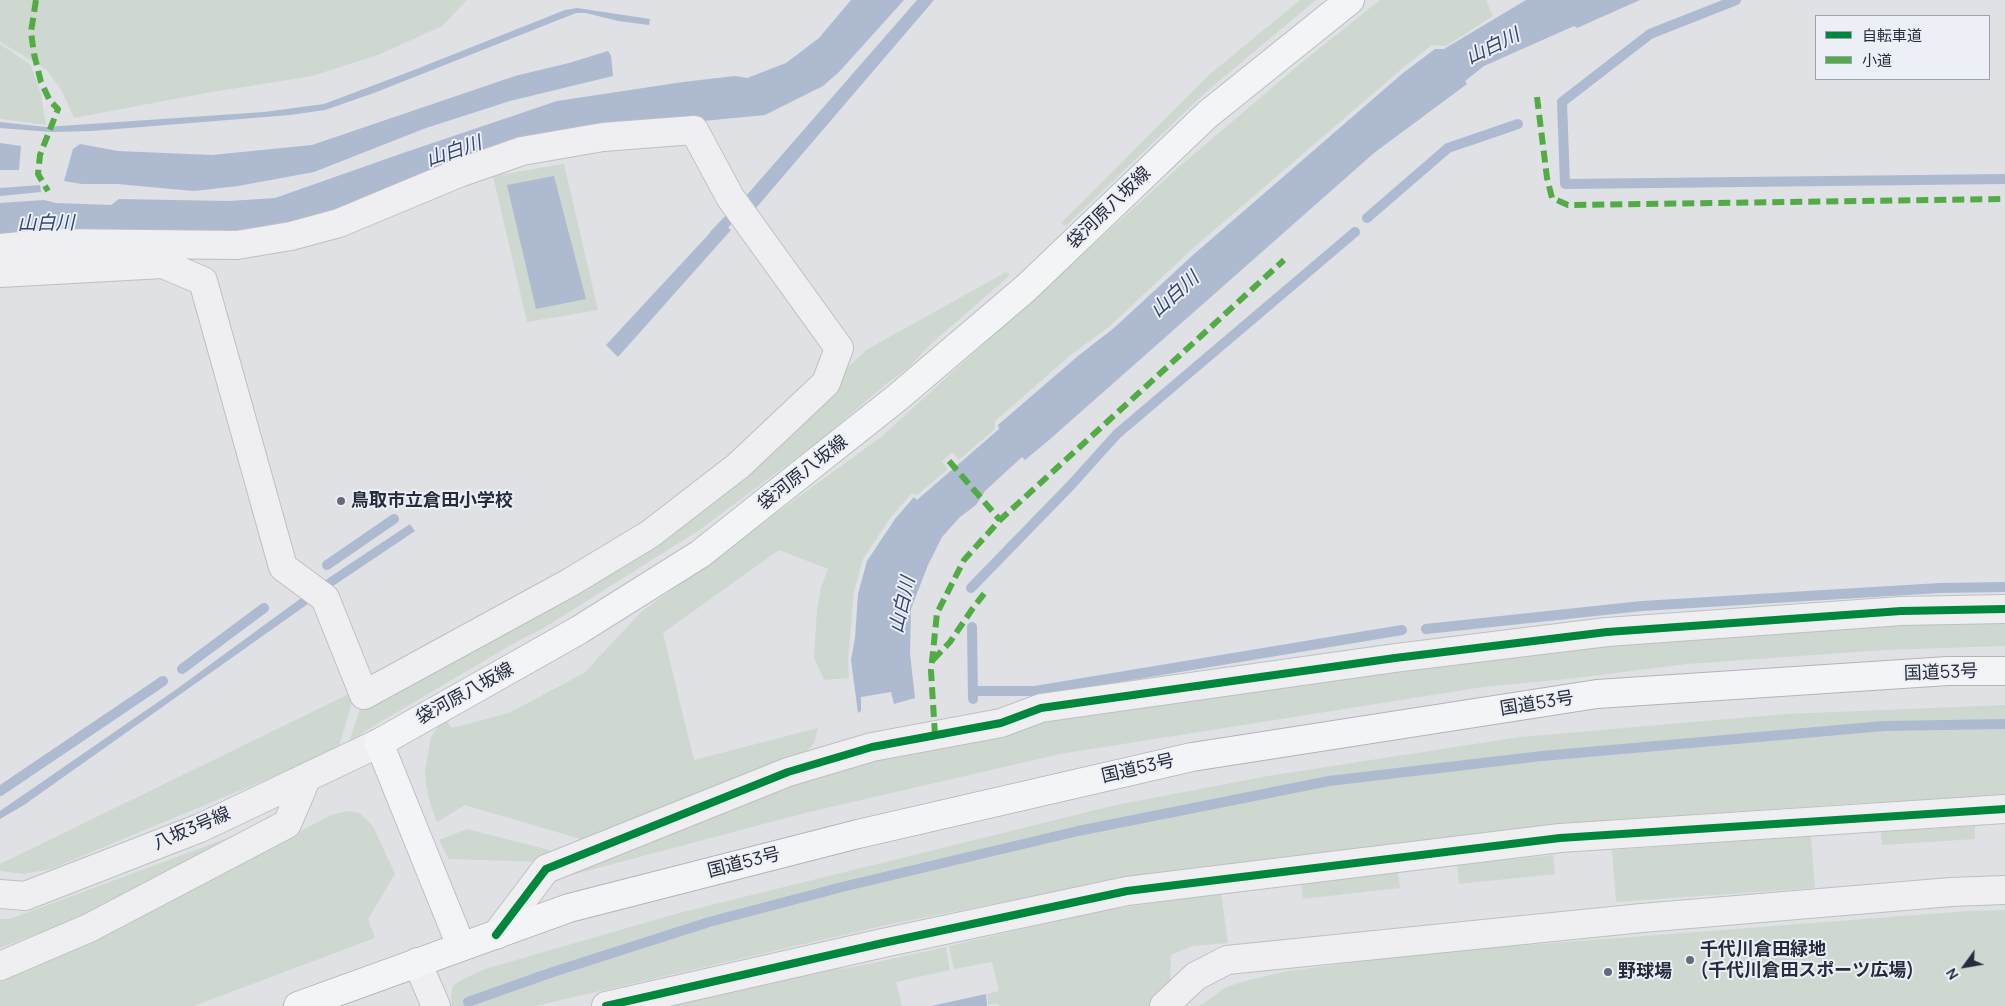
<!DOCTYPE html>
<html>
<head>
<meta charset="utf-8">
<style>
	body { margin:0 }
	#map { position:relative; width:2005px; height:1006px; overflow:hidden; background:#dfe1e5; font-family:Manrope,"Noto Sans JP",sans-serif }
	canvas { display:block }
	.legend { position:absolute; left:1815px; top:15px; width:175px; height:65px; box-sizing:border-box; background:#eceff5; border:1px solid #9da1ab; margin:0; padding:6px 9px; list-style:none; font-size:15px; color:#272c3d }
	.legend li { display:flex; align-items:center; gap:10px; height:25px }
	.legend b { width:25px; border:1px solid #9da1ab }
	.north { position:absolute; left:1940px; top:941px; width:50px; height:50px; -webkit-text-stroke:4px #eceff5; paint-order:stroke; rotate:238deg; font-size:14px; font-weight:700; line-height:20px; text-align:center; color:#272c3d }
	.north::after { content:''; display:block; margin:auto; width:18px; height:22px; background:#272c3d; clip-path:polygon(50% 0,100% 100%,50% 72%,0 100%) }
</style>
</head>
<body>
<div id="map">
<canvas width="2005" height="1006"></canvas>
<ul class="legend">
<li><b style="height:6px;background:#00873e"></b>自転車道</li>
<li><b style="height:6px;background:#53ab46"></b>小道</li>
</ul>
<div class="north">N</div>
</div>
<script>
const ctx = document.querySelector('canvas').getContext('2d');
ctx.lineJoin = 'round';
function fillPath(path, color) {
  ctx.fillStyle = color;
  ctx.fill(path, 'evenodd');
}
function poly(rows) {
  const path = new Path2D();
  for (const r of rows) {
    path.moveTo(r[0], r[1]);
    for (let i = 2; i < r.length; i += 2) path.lineTo(r[i], r[i + 1]);
  }
  return path;
}
function trace(path, color, width, dash) {
  ctx.strokeStyle = color;
  ctx.lineWidth = width;
  ctx.lineCap = dash ? 'butt' : 'round';
  ctx.setLineDash(dash || []);
  ctx.stroke(path);
}
function write(font, color, halo, rows, align = 'center') {
  ctx.font = font + ' Manrope,"Noto Sans JP",sans-serif';
  ctx.lineWidth = 4;
  ctx.setLineDash([]);
  ctx.textBaseline = 'middle';
  ctx.strokeStyle = halo;
  ctx.fillStyle = color;
  for (const [text, x, y, turn = 0] of rows) {
    ctx.save();
    ctx.translate(x, y);
    ctx.rotate((+turn || 0) * Math.PI / 180);
    ctx.textAlign = isNaN(turn) ? turn : align;
    if (halo) ctx.strokeText(text, 0, 0);
    ctx.fillText(text, 0, 0);
    ctx.restore();
  }
}
fillPath(poly([
	[0,0,467,0,442,26,378,55,312,76,206,93,74,118,62,91,46,69,0,42],
	[1300,0,1316,0,1206,92,1066,226,1061,223,1210,74],
	[1380,0,1486,0,1493,16,1446,46,1432,45,1404,67,1191,250,1110,326,1072,354,995,421,995,429,959,460,952,452,942,461,948,469,917,495,912,493,891,517,863,559,854,591,848,660,849,678,824,680,814,657,817,610,821,587,828,569,779,550,663,633,694,760,818,728,814,743,805,753,594,843,465,805,437,822,430,803,426,784,425,770,431,737,439,725,446,720,452,728,509,713,584,673,641,612,881,437,1179,167,1301,63],
	[0,44,31,65,41,95,46,125,0,119],
	[564,164,598,310,527,322,493,176],
	[1006,272,1010,275,931,344,908,368,886,384,822,439,698,531,542,629,516,642,372,727,349,742,362,703,533,610,836,379,866,350],
	[2005,621,2005,646,1884,650,1687,664,1576,678,1483,687,1060,754,805,813,549,881,804,777,1058,718,1576,646,1891,626],
	[355,691,339,747,270,778,51,869,24,874,0,871,0,864],
	[2005,705,2005,797,1860,803,1568,823,1150,873,891,924,535,1006,452,1006,451,996,453,986,461,980,485,969,679,913,1116,805,1268,776,1520,737,1785,714],
	[347,811,360,813,373,826,395,874,368,919,375,938,194,1006,0,1006,0,982,290,837,331,815],
	[268,823,94,912,0,948,0,919,10,919],
	[1975,826,1975,839,1882,845,1881,832],
	[467,829,557,852,543,862,449,859,439,840],
	[1811,836,1815,888,1616,902,1612,850],
	[1553,855,1555,874,1459,884,1457,865],
	[1398,872,1400,888,1303,899,1301,882],
	[1221,892,1228,943,1192,946,1171,955,1170,989,1152,1006,999,1006,997,1003,988,1005,987,994,999,991,992,962,954,969,949,946,1096,912],
	[2005,910,2005,1006,1200,1006,1226,987,1249,980,1289,971,1423,953,1968,911],
	[946,947,950,970,896,982,902,1006,655,1006,798,972,849,968]
]), '#ced8d0');
fillPath(poly([
	[851,0,904,0,839,72,823,86,765,115,569,134,327,221,271,232,0,240,0,203,44,200,56,203,111,205,119,199,229,201,275,198,406,152,557,101,683,82,735,76,747,78,786,63,819,38],
	[917,0,934,0,756,208,746,196],
	[1526,0,1640,0,1577,28,1574,26,1484,66,1465,81,1467,84,1374,153,1049,440,1025,460,1022,457,985,491,976,505,960,517,942,537,928,565,914,601,911,609,910,654,915,698,894,704,891,692,861,697,861,711,858,713,851,660,855,638,858,594,867,561,895,519,914,497,917,500,999,429,998,425,1078,356,1114,328,1193,255,1403,73,1435,49,1444,49],
	[577,8,650,19,649,25,618,21,586,13,576,13,374,93,325,110,290,115,92,131,51,132,0,128,0,122,46,127,264,112,324,104,414,70,565,10],
	[608,51,611,56,613,76,510,101,426,128,314,172,238,186,194,191,117,184,82,184,64,181,73,149,80,144,118,151,212,155,312,145,515,76,569,63],
	[0,143,21,146,19,170,0,170],
	[554,176,586,299,536,309,507,185],
	[40,185,41,192,0,196,0,188],
	[721,221,731,230,618,357,606,345],
	[410,524,415,531,336,584,24,805,0,819,0,811,174,691,330,577],
	[986,994,987,1006,931,1006]
]), '#adbad0');
trace(poly([
	[1736,0,1650,34,1562,102,1565,184,2005,179],
	[1367,218,1448,148,1518,124],
	[715,234,738,210],
	[327,565,394,519],
	[971,588,1072,484,1117,434,1355,232],
	[972,627,973,699],
	[1426,629,1642,606,1940,588,2005,587],
	[182,669,264,608],
	[975,691,1035,691,1402,630],
	[0,791,163,681],
	[468,1002,550,973,709,922,842,887,1078,831,1329,781,1542,756,1884,726,2005,724]
]), '#adbad0', 10);
const minor = poly([
	[0,248,51,243,237,245,291,236,339,223,459,173,522,151,603,137,694,130,730,197,839,348,826,383,738,466,650,534,569,583,364,695,325,598,283,567,203,281,163,264,0,273],
	[0,894,25,896,200,828,379,743],
	[496,935,546,869,788,772,872,747,1001,723,1041,708,1395,658,1607,632,1901,611,2005,609],
	[417,962,436,1006],
	[0,966,89,928,287,824,307,777],
	[606,1006,883,943,1127,891,1560,838,2005,809],
	[1164,1006,1196,976,1227,960,1642,918,1951,892,2005,890]
]);
const major = poly([
	[461,946,379,743,579,630,700,554,898,397,1026,288,1208,114,1350,0]
]);
const highway = poly([
	[298,1006,569,908,858,834,1192,757,1597,694,1948,671,2005,671]
]);
trace(minor, '#bebfc3', 30);
trace(major, '#bcbec2', 30);
trace(highway, '#b2b4b9', 30);
trace(minor, '#efeff1', 28);
trace(major, '#f3f4f5', 28);
trace(highway, '#f3f4f5', 28);
trace(poly([
	[36,0,31,32,34,54,41,82,50,101,58,109,40,155,38,174,48,191],
	[1537,97,1547,178,1552,198,1568,205,2005,199],
	[949,461,1000,520],
	[933,660,950,642,973,608,987,590],
	[935,735,931,671,937,613,964,560,1000,520,1284,260]
]), '#53ab46', 6, [12, 6]);
trace(poly([
	[496,935,546,869,788,772,872,747,1001,723,1041,708,1395,658,1607,632,1901,611,2005,609],
	[606,1006,883,943,1127,891,1560,838,2005,809]
]), '#00873e', 8);
for (const [x, y, r, color] of [
	[341,501,5,"#676b78"],
	[1690,960,5,"#676b78"],
	[1608,972,5,"#676b78"]
]) {
  const dot = new Path2D();
  dot.arc(x, y, r, 0, 2 * Math.PI);
  ctx.fillStyle = color;
  ctx.fill(dot);
  trace(dot, '#eceff5', 2);
}
write('18px', '#272c3d', '#eceff5', [
	["袋河原八坂線",1109,208,-44],
	["袋河原八坂線",803,473,-38],
	["国道53号",1941,673,-2],
	["袋河原八坂線",465,694,-29],
	["国道53号",1537,704,-9],
	["国道53号",1138,769,-13],
	["八坂3号線",192,829,-23],
	["国道53号",744,863,-14]
]);
write('bold 18px', '#272c3d', '#eceff5', [
	["鳥取市立倉田小学校",351,501],
	["千代川倉田緑地",1700,950],
	["(千代川倉田スポーツ広場)",1700,971],
	["野球場",1618,972]
], 'left');
write('italic 19px', '#324670', '#eceff5', [
	["山白川",1493,47,-26],
	["山白川",454,152,-19],
	["山白川",46,224,-1],
	["山白川",1175,295,-42],
	["山白川",903,605,-77]
]);
</script>
</body>
</html>
